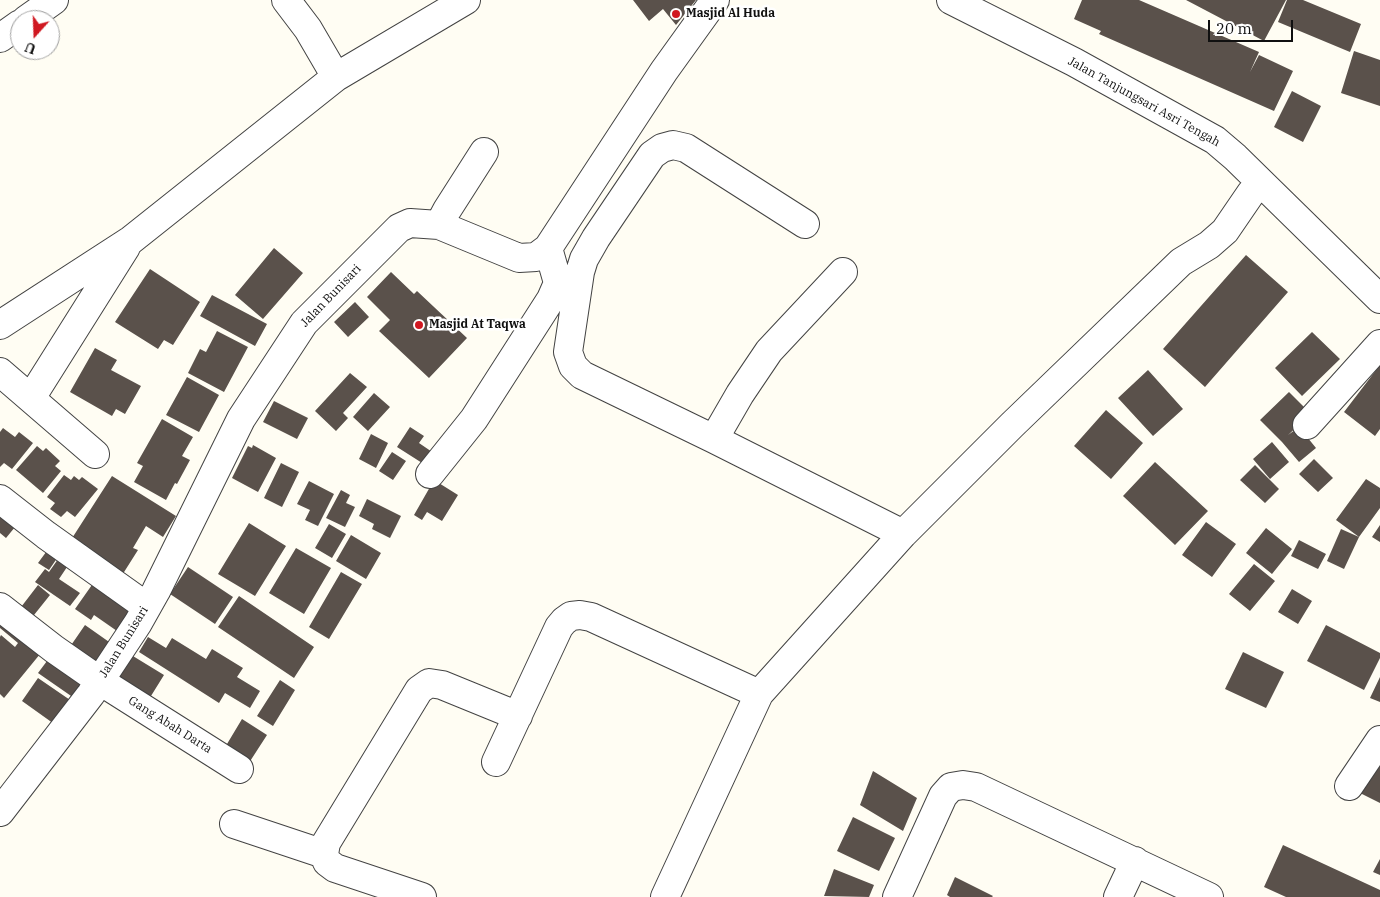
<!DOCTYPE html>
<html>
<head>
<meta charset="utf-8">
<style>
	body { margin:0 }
	#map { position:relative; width:1380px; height:897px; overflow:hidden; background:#fffdf3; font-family:"IBM Plex Serif",serif }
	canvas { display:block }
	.north { position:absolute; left:10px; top:10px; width:50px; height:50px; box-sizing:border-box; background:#fff; border:1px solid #9f9f9f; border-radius:50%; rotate:200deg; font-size:14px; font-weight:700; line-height:20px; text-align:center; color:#101010 }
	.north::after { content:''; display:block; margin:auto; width:18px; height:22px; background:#d01821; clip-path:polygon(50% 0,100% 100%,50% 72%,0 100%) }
	.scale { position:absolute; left:1208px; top:20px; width:85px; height:22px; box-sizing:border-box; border:2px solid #101010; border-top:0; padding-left:6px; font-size:15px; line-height:18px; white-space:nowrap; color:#101010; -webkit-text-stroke:4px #fff; paint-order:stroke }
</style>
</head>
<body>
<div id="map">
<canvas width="1380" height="897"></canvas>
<div class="north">U</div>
<div class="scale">20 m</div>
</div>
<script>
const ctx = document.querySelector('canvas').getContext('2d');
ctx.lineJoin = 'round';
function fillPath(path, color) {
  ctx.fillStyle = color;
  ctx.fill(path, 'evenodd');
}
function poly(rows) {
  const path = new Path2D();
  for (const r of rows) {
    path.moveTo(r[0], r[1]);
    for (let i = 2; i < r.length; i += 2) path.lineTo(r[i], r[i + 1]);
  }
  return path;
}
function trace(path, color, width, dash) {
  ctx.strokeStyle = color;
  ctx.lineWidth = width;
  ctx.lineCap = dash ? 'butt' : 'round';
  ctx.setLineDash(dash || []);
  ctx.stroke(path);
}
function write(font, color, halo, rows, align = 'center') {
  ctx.font = font + ' "IBM Plex Serif",serif';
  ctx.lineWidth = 5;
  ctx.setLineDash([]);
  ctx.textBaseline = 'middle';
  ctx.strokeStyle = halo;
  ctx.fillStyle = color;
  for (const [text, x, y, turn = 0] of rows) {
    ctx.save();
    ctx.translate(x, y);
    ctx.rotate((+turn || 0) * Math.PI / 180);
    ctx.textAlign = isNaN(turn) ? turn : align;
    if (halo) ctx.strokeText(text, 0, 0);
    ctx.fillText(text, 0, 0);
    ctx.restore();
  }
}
fillPath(poly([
	[633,0,696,0,676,25,663,9,649,21],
	[1082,0,1139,0,1259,52,1250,72,1259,55,1293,71,1274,111,1099,34,1101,31,1074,19],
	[1186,0,1286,0,1264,41],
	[1287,0,1303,0,1361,24,1350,52,1278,22],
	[1354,51,1380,60,1380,106,1341,93],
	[1292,91,1321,106,1303,142,1274,127],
	[274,248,303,273,263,319,235,295],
	[1246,255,1288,292,1205,387,1163,349],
	[150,269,200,302,173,345,164,340,158,349,115,322],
	[391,272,414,294,417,291,467,338,429,378,379,331,390,320,367,297],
	[212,295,267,324,255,346,200,316],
	[355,302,369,317,348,337,334,322],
	[217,331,248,347,224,392,188,373,200,349,206,352],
	[1312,332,1340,359,1302,396,1275,368],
	[95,348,117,360,111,370,141,386,125,414,116,409,112,416,70,392],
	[1380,365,1380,429,1375,436,1344,412],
	[1148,370,1183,409,1153,436,1118,398],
	[350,373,367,387,343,413,348,418,336,431,315,411],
	[187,377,219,395,199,432,166,415],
	[1289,392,1311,414,1288,435,1299,427,1316,448,1299,462,1282,442,1260,420],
	[374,393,390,407,368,431,353,417],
	[274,401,308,418,297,439,263,422],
	[1106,410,1143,443,1111,479,1074,446],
	[162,419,193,437,182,456,190,460,177,484,175,483,166,500,134,482,143,466,137,463],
	[410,427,424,436,419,443,438,456,430,468,397,447],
	[3,428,15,437,19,432,33,443,12,469,4,463,0,467,0,432],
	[371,434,388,443,376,468,359,459],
	[1272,442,1289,462,1270,479,1253,459],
	[253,445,276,458,258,492,232,478,248,446,252,448],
	[37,446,43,451,46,448,60,461,55,466,61,471,43,493,16,470],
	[392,452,406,461,393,480,379,471],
	[1314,459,1333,478,1318,492,1299,474],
	[1155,462,1208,511,1175,545,1123,496],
	[281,463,299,472,282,507,264,498],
	[1255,465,1279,489,1265,503,1240,480],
	[64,475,71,480,74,476,79,480,82,477,98,489,75,517,67,511,61,517,50,509,55,503,47,497],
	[112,476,176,516,163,537,146,526,133,548,138,550,119,580,67,546],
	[1366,479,1380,488,1380,508,1359,537,1344,569,1327,561,1341,529,1359,537,1336,520],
	[434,480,458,495,442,521,427,512,422,520,414,515],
	[309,481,334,494,318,526,305,520,310,510,297,504],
	[341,490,350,495,346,503,355,507,345,527,326,518],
	[367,499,401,516,390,538,372,529,374,524,359,516],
	[0,505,20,521,6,538,0,533],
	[1206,522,1236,544,1212,577,1182,555],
	[249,523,286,546,255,596,218,574],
	[329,524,346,534,332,558,315,548],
	[1380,525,1380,542,1372,537],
	[1266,528,1292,549,1272,574,1246,553],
	[351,535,381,553,366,579,336,561],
	[1299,540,1326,554,1318,569,1291,556],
	[52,544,62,551,49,570,38,563],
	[296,548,331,568,304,614,269,593],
	[63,552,73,558,59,579,80,593,70,606,35,582,45,569,49,572],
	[1254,564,1275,581,1250,611,1229,594],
	[188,567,233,597,215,624,170,594],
	[341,572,362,584,329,639,309,627],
	[94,582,131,611,117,631,94,615,91,620,75,609],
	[38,585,50,595,30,620,18,611],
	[1292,589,1312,601,1298,624,1278,612],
	[239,596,314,647,294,678,218,627],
	[0,611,45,648,4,698,0,694,0,637,1,635,15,647,18,643,0,628],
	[85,625,112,644,92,673,65,654],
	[1326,625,1380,653,1380,658,1364,690,1307,661],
	[148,637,166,648,172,638,206,659,212,649,243,668,237,677,260,691,250,708,225,693,219,703,139,652],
	[1243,652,1284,672,1266,708,1225,689],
	[53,653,89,677,74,698,38,673],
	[128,653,164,675,146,704,110,682],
	[1380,677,1380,702,1370,698],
	[38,678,73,702,57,726,22,701],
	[280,680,295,690,273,726,257,716],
	[242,719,267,735,245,769,221,754],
	[1380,760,1380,803,1358,792],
	[873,771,917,798,903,831,860,805],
	[853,817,895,838,879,871,837,851],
	[1283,845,1380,890,1380,897,1286,897,1264,887],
	[1380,859,1380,875,1373,872],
	[834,869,874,885,869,897,824,896],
	[955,877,993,896,992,897,950,897,947,895]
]), '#5a514b');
const minor = poly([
	[286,0,308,29,336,77],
	[951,0,1074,62,1215,140,1235,157,1380,299],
	[26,20,54,0],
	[0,38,20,24],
	[805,224,686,148,673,145,662,148,652,155,596,238,584,259,580,272,568,352,573,366,582,375,714,439,903,534],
	[439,225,447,210,484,152],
	[0,325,131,240,336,77,466,0],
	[0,372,95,454],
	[31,398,126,247],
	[1307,425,1380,344],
	[714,439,740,394,769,351,843,272],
	[430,474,474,419,551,299,558,283,548,248],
	[0,499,46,535,147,607],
	[0,607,54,649,100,681,239,769],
	[496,762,559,627,564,621,571,616,580,615,591,617,759,694],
	[1349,786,1380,740],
	[0,812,91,694,138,623,156,591,241,419,304,323,399,228,410,223,439,225,519,258,536,257,548,248,664,71,715,0],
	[234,824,324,854],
	[422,897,335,868,327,862,324,854,326,843,419,690,429,683,442,685,518,716],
	[665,897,759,694,903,534,1012,425,1181,262,1209,245,1225,231,1251,193,1261,183],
	[897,897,943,796,951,787,963,785,976,787,1209,897],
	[1118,897,1135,861]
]);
trace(minor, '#434343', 30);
trace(minor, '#fff', 28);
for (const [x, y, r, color] of [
	[676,14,5,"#d01821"],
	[419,325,5,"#d01821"]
]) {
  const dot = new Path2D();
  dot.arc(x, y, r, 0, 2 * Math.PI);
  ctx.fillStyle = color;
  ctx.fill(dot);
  trace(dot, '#fff', 2);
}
write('bold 12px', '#101010', '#fff', [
	["Masjid Al Huda",686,14],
	["Masjid At Taqwa",429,325]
], 'left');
write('12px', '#101010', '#fff', [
	["Jalan Tanjungsari Asri Tengah",1144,102,29],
	["Jalan Bunisari",331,296,-46],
	["Jalan Bunisari",124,642,-58],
	["Gang Abah Darta",170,725,32]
]);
</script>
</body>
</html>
